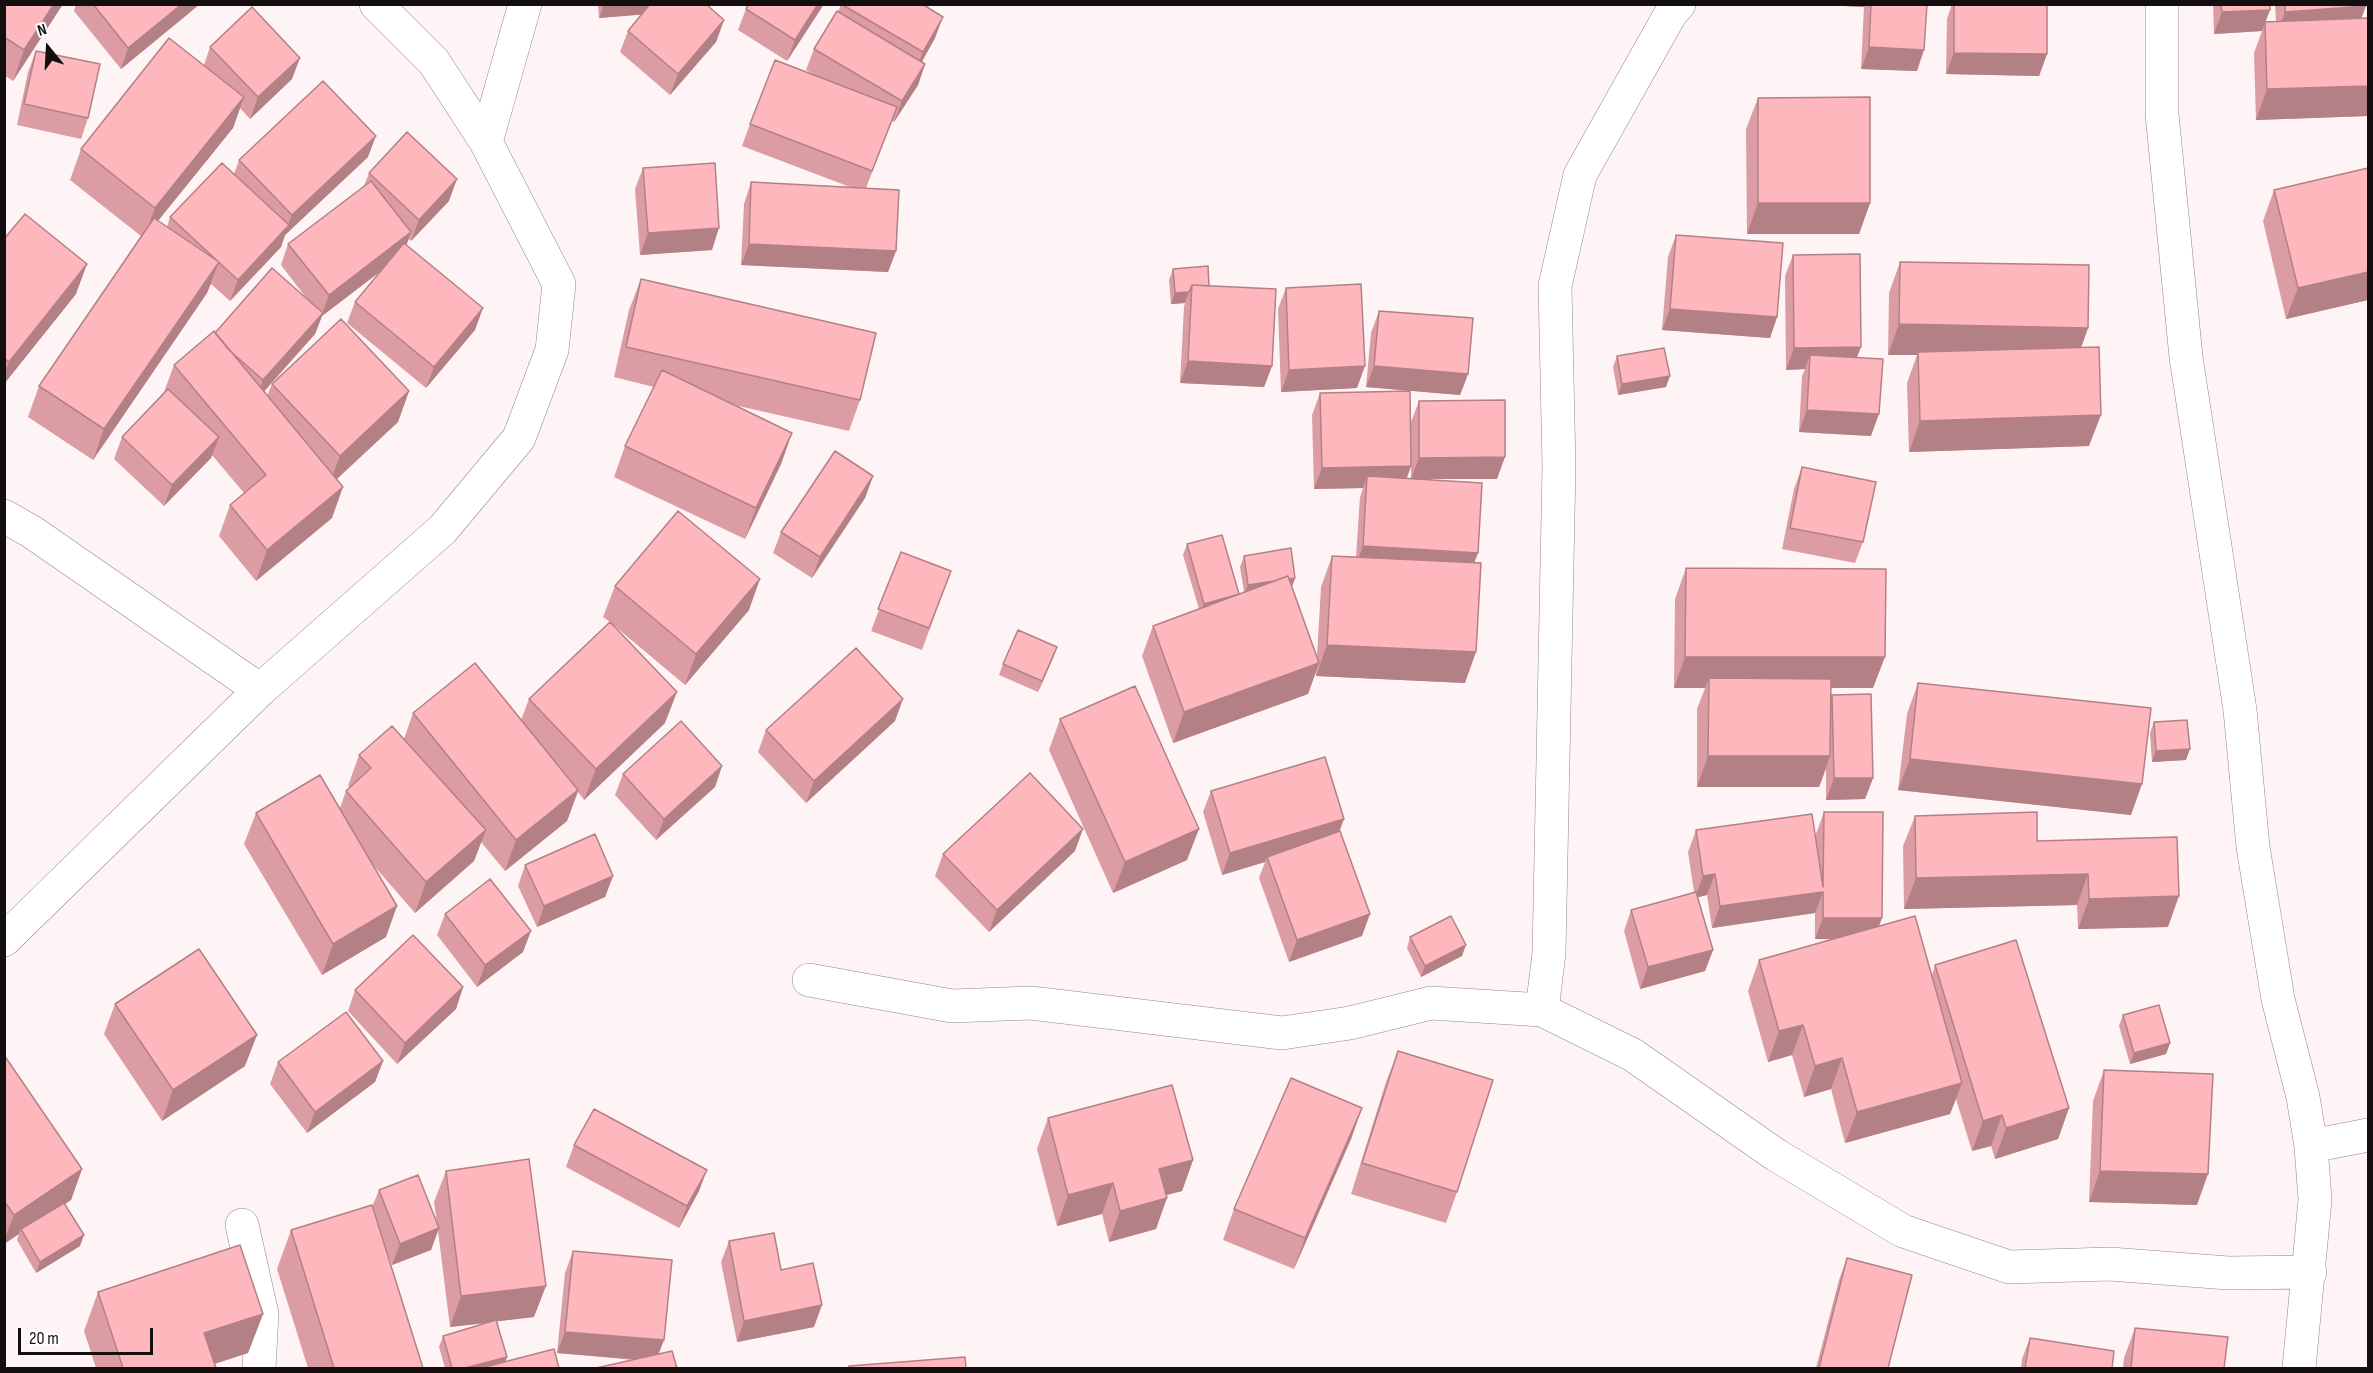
<!DOCTYPE html>
<html>
<head>
<meta charset="utf-8">
<style>
	body { margin:0 }
	#map { position:relative; width:2373px; height:1373px; overflow:hidden; background:#fff4f5; font-family:"Sofia Sans Condensed",sans-serif }
	canvas { display:block }
	.frame { position:absolute; inset:0; border:6px solid #130f0f; pointer-events:none }
	.north { position:absolute; left:18px; top:18px; width:60px; height:60px; -webkit-text-stroke:4px #fff; paint-order:stroke; rotate:342deg; font-size:16px; font-weight:700; line-height:24px; text-align:center; color:#130f0f }
	.north::after { content:''; display:block; margin:auto; width:21px; height:27px; background:#130f0f; clip-path:polygon(50% 0,100% 100%,50% 72%,0 100%) }
	.scale { position:absolute; left:18px; top:1328px; width:135px; height:27px; box-sizing:border-box; border:3px solid #130f0f; border-top:0; padding-left:8px; font-size:18px; line-height:21px; white-space:nowrap; color:#130f0f; -webkit-text-stroke:4px #fff; paint-order:stroke }
</style>
</head>
<body>
<div id="map">
<canvas width="2373" height="1373"></canvas>
<div class="frame"></div>
<div class="north">N</div>
<div class="scale">20 m</div>
</div>
<script>
const ctx = document.querySelector('canvas').getContext('2d');
ctx.lineJoin = 'round';
function poly(rows) {
  const path = new Path2D();
  for (const r of rows) {
    path.moveTo(r[0], r[1]);
    for (let i = 2; i < r.length; i += 2) path.lineTo(r[i], r[i + 1]);
  }
  return path;
}
function trace(path, color, width, dash) {
  ctx.strokeStyle = color;
  ctx.lineWidth = width;
  ctx.lineCap = dash ? 'butt' : 'round';
  ctx.setLineDash(dash || []);
  ctx.stroke(path);
}
function fillPath(path, color) {
  ctx.fillStyle = color;
  ctx.fill(path, 'evenodd');
}
const minor = poly([
	[2162,4,2162,114,2186,357,2240,710,2253,847,2278,999,2303,1097,2311,1146,2315,1200,2299,1368],
	[486,142,525,4],
	[4,516,32,532,260,690],
	[4,940,260,690,443,529,519,438,552,350,559,284,486,142,434,62,376,4],
	[809,980,952,1006,1031,1003,1282,1033,1350,1023,1431,1003,1542,1010,1633,1055,1776,1155,1903,1231,2009,1267,2110,1264,2228,1273,2310,1272],
	[1542,1010,1549,953,1559,467,1555,286,1580,175,1671,13,1679,4],
	[2311,1146,2368,1135],
	[242,1225,262,1314,259,1368]
]);
trace(minor, '#928687', 34);
trace(minor, '#fff', 33);
fillPath(poly([
	[4,4,63,4,13,81,4,75],
	[76,4,200,4,121,69,74,11],
	[598,4,706,4,724,20,716,42,670,95,620,52,628,31,642,14,599,18],
	[749,4,824,4,787,61,738,30,746,9],
	[841,4,935,38,922,62,925,64,918,85,894,122,892,121,866,188,896,251,888,272,741,265,744,204,751,182,850,187,742,146,750,124,816,76,806,70,814,49,838,12],
	[1845,4,1927,4,1917,71,1861,69,1864,7,1844,6],
	[1952,4,2047,4,2047,54,2039,76,1946,74,1947,19],
	[2213,4,2270,4,2265,22,2276,22,2275,4,2365,4,2361,19,2368,18,2368,116,2256,120,2254,53,2262,31,2214,34],
	[210,47,292,79,250,119,240,108,233,128,158,221,167,227,170,217,234,174,239,160,368,157,285,235,281,247,230,301,211,284,207,293,93,460,28,417,39,386,141,236,70,180,81,149,204,65],
	[36,51,88,118,81,139,17,125,28,72],
	[1758,98,1870,203,1859,234,1747,234,1746,129],
	[643,168,712,250,640,255,635,189],
	[2368,168,2368,300,2286,319,2263,221,2274,190],
	[369,173,449,201,411,241,409,239,406,245,475,330,426,388,347,323,355,302,381,271,322,316,315,334,264,392,267,396,272,384,409,391,398,422,336,480,332,518,256,581,219,536,230,505,244,493,212,455,211,458,164,506,114,459,122,437,164,392,174,365,215,333,307,299,281,265,288,244,364,186],
	[1676,235,1777,317,1770,338,1662,330,1668,257],
	[4,239,76,294,4,384],
	[1793,255,1857,357,1871,436,1799,432,1802,376,1805,369,1786,370,1785,276],
	[1900,262,2088,328,2081,347,2089,446,1909,452,1907,383,1917,355,1888,355,1889,293],
	[1173,269,1209,286,1272,366,1264,387,1180,383,1184,307,1185,303,1171,304,1169,280],
	[641,279,860,400,849,431,734,405,792,433,781,464,745,539,614,477,625,446,654,387,614,377,629,310],
	[1286,288,1357,388,1281,392,1278,309],
	[1379,311,1468,374,1460,395,1366,387,1371,333],
	[1617,356,1666,387,1618,395,1613,367],
	[1320,393,1411,460,1411,422,1419,401,1497,479,1421,479,1474,563,1465,683,1316,676,1316,672,1308,694,1173,743,1142,656,1153,626,1199,609,1183,555,1187,544,1239,594,1244,592,1240,567,1244,556,1295,578,1292,587,1317,656,1321,587,1332,556,1356,557,1360,497,1363,488,1314,489,1312,415],
	[1411,466,1411,478,1407,478],
	[1802,467,1863,542,1855,563,1782,549,1794,489],
	[873,476,865,498,812,578,773,553,781,532],
	[901,552,951,571,922,650,871,631],
	[1686,568,1873,688,1831,688,1831,697,1832,695,1873,778,1865,799,1826,800,1826,769,1819,787,1697,787,1697,709,1705,688,1674,688,1675,599],
	[615,586,749,610,685,685,611,623,665,723,584,800,578,792,567,821,505,871,481,842,474,861,415,913,374,866,386,937,322,975,244,844,256,813,340,808,346,791,350,787,348,786,359,755,404,739,413,713,521,720,529,699,610,622,603,617],
	[1053,658,1038,692,999,675,1003,664],
	[1918,683,2131,815,1898,790,1907,714],
	[1060,719,1187,860,1113,893,1049,750],
	[895,721,806,803,758,752,766,730],
	[2154,722,2186,760,2152,762,2150,733],
	[722,766,715,787,656,840,615,795,623,774],
	[1211,791,1340,831,1362,936,1289,962,1259,878,1265,862,1222,875,1203,812],
	[1824,812,1879,927,1932,975,1935,965,2069,1108,2058,1139,1995,1159,1991,1146,1972,1151,1956,1099,1950,1114,1845,1143,1831,1089,1804,1097,1792,1055,1768,1062,1748,991,1759,960,1833,939,1815,939,1815,913,1712,928,1707,895,1698,897,1713,950,1705,971,1640,989,1624,931,1631,910,1694,892,1688,852,1696,830,1816,841,1816,834],
	[1915,816,2037,841,2168,927,2078,929,2077,905,1904,909,1903,846],
	[1075,851,989,932,935,876,943,854],
	[525,865,613,876,605,897,537,927,518,886],
	[445,914,523,952,477,987,437,935],
	[1410,937,1462,956,1421,977,1407,948],
	[463,987,456,1009,397,1064,348,1011,355,990],
	[115,1004,245,1066,162,1121,104,1034],
	[2123,1015,2170,1043,2166,1054,2130,1064,2119,1026],
	[1398,1051,1457,1192,1446,1223,1351,1194,1386,1082],
	[4,1055,82,1169,71,1200,65,1204,80,1246,36,1273,17,1240,19,1234,4,1244],
	[383,1061,375,1082,307,1133,270,1084,278,1062],
	[2104,1070,2197,1205,2089,1202,2093,1101],
	[1362,1108,1351,1139,1294,1269,1223,1240,1234,1209],
	[1048,1118,1193,1160,1182,1191,1166,1195,1156,1229,1109,1242,1102,1214,1057,1226,1037,1149],
	[574,1145,699,1191,679,1228,566,1167],
	[446,1171,534,1317,497,1321,507,1357,505,1362,559,1368,445,1368,439,1347,443,1336,488,1323,450,1327,438,1231,431,1250,392,1265,383,1241,423,1368,308,1368,277,1269,291,1230,372,1207,379,1190,437,1224,434,1202],
	[729,1241,781,1270,814,1327,737,1342,721,1262],
	[573,1251,634,1360,557,1353,565,1273],
	[1847,1258,1888,1368,1816,1368,1839,1280],
	[98,1292,263,1314,248,1353,214,1364,216,1368,96,1368,84,1331],
	[2135,1328,2224,1368,2123,1368,2124,1358],
	[2030,1338,2112,1368,2021,1368,2022,1359]
]), '#db9da3');
fillPath(poly([
	[54,4,63,4,13,81,24,50],
	[182,4,200,4,121,69,128,48],
	[632,4,653,4,650,14,599,18,603,7],
	[818,4,824,4,787,61,795,40],
	[1845,4,1864,4,1864,7,1844,6],
	[2366,6,2358,27,2277,33,2285,12],
	[2270,10,2262,31,2214,34,2222,12],
	[943,17,935,38,915,73,923,52],
	[724,20,716,42,670,95,678,74],
	[1869,47,1924,50,1917,71,1861,69],
	[1954,53,2047,54,2039,76,1946,74],
	[300,58,292,79,250,119,258,97],
	[925,64,918,85,894,122,902,101],
	[2368,86,2368,116,2256,120,2267,89],
	[244,97,233,128,144,238,155,208],
	[376,136,368,157,285,235,281,247,230,301,238,280,287,227,292,215],
	[457,179,449,201,411,241,419,220],
	[1758,203,1870,203,1859,234,1747,234],
	[719,228,712,250,640,255,648,233],
	[411,232,403,254,322,316,315,334,255,401,263,380,322,314,329,295],
	[749,244,896,251,888,272,741,265],
	[219,262,207,293,93,460,104,429],
	[87,264,76,294,4,384,4,373,9,362],
	[2368,272,2368,300,2286,319,2298,288],
	[1189,292,1185,303,1171,304,1175,293],
	[483,308,475,330,426,388,434,367],
	[1670,309,1777,317,1770,338,1662,330],
	[1899,324,2088,328,2077,359,1918,352,1917,355,1888,355],
	[1861,347,1853,368,1810,355,1805,369,1786,370,1794,348],
	[1188,361,1272,366,1264,387,1180,383],
	[1365,366,1357,388,1281,392,1289,370],
	[1374,366,1468,374,1460,395,1366,387],
	[1670,376,1666,387,1618,395,1622,384],
	[409,391,398,422,328,487,340,456],
	[1807,410,1879,414,1871,436,1799,432],
	[2101,415,2089,446,1909,452,1920,421],
	[792,433,781,464,745,539,756,508],
	[219,437,211,458,164,506,172,485],
	[1505,457,1497,479,1411,479,1419,458],
	[1411,466,1403,487,1367,476,1363,488,1314,489,1322,468],
	[873,476,865,498,812,578,820,557],
	[343,487,332,518,256,581,267,550],
	[1363,546,1478,553,1470,574,1355,567],
	[1295,578,1291,589,1244,596,1248,585],
	[760,579,749,610,685,685,696,654],
	[1239,594,1200,615,1204,604],
	[1327,645,1476,652,1465,683,1316,676],
	[1057,647,1053,658,1038,692,1042,681],
	[1685,657,1885,657,1873,688,1709,688,1709,678,1705,688,1674,688],
	[1319,663,1308,694,1173,743,1184,712],
	[677,692,665,723,584,800,596,769],
	[903,699,895,721,806,803,814,781],
	[2190,749,2186,760,2152,762,2156,751],
	[1708,756,1830,756,1819,787,1697,787],
	[1910,759,2142,784,2131,815,1898,790],
	[722,766,715,787,656,840,664,819],
	[1834,778,1873,778,1865,799,1826,800],
	[578,790,567,821,505,871,516,840],
	[1344,819,1336,841,1267,857,1265,862,1222,875,1230,853],
	[1083,829,1075,851,989,932,997,910],
	[1199,829,1187,860,1113,893,1125,862],
	[486,830,474,861,415,913,426,882],
	[1715,874,1707,895,1695,898,1703,876],
	[2088,874,2077,905,1904,909,1916,878],
	[613,876,605,897,537,927,544,906],
	[1823,892,1815,913,1712,928,1720,906],
	[2179,896,2168,927,2078,929,2089,899],
	[397,906,386,937,322,975,333,944],
	[1370,914,1362,936,1289,962,1297,940],
	[1823,918,1882,918,1874,940,1815,939],
	[531,931,523,952,477,987,485,965],
	[1466,945,1462,956,1421,977,1425,966],
	[1713,950,1705,971,1640,989,1648,967],
	[463,987,456,1009,397,1064,405,1043],
	[1803,1025,1792,1055,1768,1062,1779,1031],
	[257,1035,245,1066,162,1121,173,1090],
	[2170,1043,2166,1054,2130,1064,2134,1053],
	[1842,1058,1831,1089,1804,1097,1815,1066],
	[383,1061,375,1082,307,1133,315,1112],
	[1962,1083,1950,1114,1845,1143,1857,1112],
	[1362,1108,1351,1139,1294,1269,1305,1238],
	[2069,1108,2058,1139,1995,1159,2006,1128],
	[2002,1115,1991,1146,1972,1151,1983,1121],
	[1193,1160,1182,1191,1147,1200,1159,1169],
	[82,1169,71,1200,23,1232,21,1229,19,1234,4,1244,4,1241,14,1215],
	[707,1170,699,1191,679,1228,687,1206],
	[2100,1171,2208,1174,2197,1205,2089,1202],
	[1113,1183,1102,1214,1057,1226,1068,1195],
	[1167,1198,1156,1229,1109,1242,1120,1211],
	[439,1228,431,1250,392,1265,400,1244],
	[84,1235,80,1246,36,1273,40,1262],
	[546,1286,534,1317,450,1327,461,1296],
	[822,1305,814,1327,737,1342,744,1321],
	[263,1314,248,1353,202,1368,204,1333],
	[565,1332,664,1340,656,1361,557,1353],
	[507,1357,503,1368,465,1368]
]), '#b28085');
const building = poly([
	[4,4,54,4,24,50,4,37,4,4],
	[93,4,182,4,128,48,93,4],
	[603,4,632,4,603,7,603,4],
	[650,4,706,4,724,20,678,74,628,31,650,4],
	[749,4,818,4,795,40,746,9,749,4],
	[841,4,922,4,943,17,923,52,841,4],
	[1871,4,1927,4,1924,50,1869,47,1871,4],
	[1954,4,2047,4,2047,54,1954,53,1954,4],
	[2221,4,2270,4,2270,10,2222,12,2221,4],
	[2285,4,2365,4,2366,6,2285,12,2285,4],
	[252,7,300,58,258,97,210,47,252,7],
	[837,11,925,64,902,101,814,49,837,11],
	[2368,18,2368,86,2267,89,2265,22,2368,18],
	[169,38,244,97,155,208,81,149,169,38],
	[36,51,100,64,88,118,24,104,36,51],
	[775,60,897,107,872,171,750,124,775,60],
	[323,81,376,136,292,215,239,160,323,81],
	[1870,97,1870,203,1758,203,1758,98,1870,97],
	[407,132,457,179,419,220,369,173,407,132],
	[222,163,289,225,238,280,170,217,222,163],
	[715,163,719,228,648,233,643,168,715,163],
	[2368,168,2368,272,2298,288,2274,190,2368,168],
	[371,181,411,232,329,295,288,244,371,181],
	[751,182,899,190,896,251,749,244,751,182],
	[25,214,87,264,9,362,4,358,4,239,25,214],
	[154,218,219,262,104,429,39,386,154,218],
	[1676,235,1783,243,1777,317,1670,309,1676,235],
	[404,243,483,308,434,367,355,302,404,243],
	[1860,254,1861,347,1794,348,1793,255,1860,254],
	[1900,262,2089,265,2088,328,1899,324,1900,262],
	[1208,266,1209,286,1192,285,1189,292,1175,293,1173,269,1208,266],
	[272,268,323,313,263,380,229,350,215,333,272,268],
	[641,279,876,333,860,400,626,347,641,279],
	[1361,284,1365,366,1289,370,1286,288,1361,284],
	[1192,285,1276,289,1272,366,1188,361,1192,285],
	[1379,311,1473,318,1468,374,1374,366,1379,311],
	[341,319,409,391,340,456,272,384,341,319],
	[214,331,343,487,267,550,230,505,266,475,174,365,214,331],
	[2099,347,2101,415,1920,421,1918,352,2099,347],
	[1664,348,1670,376,1622,384,1617,356,1664,348],
	[1810,355,1883,359,1879,414,1807,410,1810,355],
	[662,370,792,433,756,508,625,446,662,370],
	[168,389,219,437,172,485,122,437,168,389],
	[1410,391,1411,466,1322,468,1320,393,1410,391],
	[1505,400,1505,457,1419,458,1419,401,1505,400],
	[835,451,873,476,820,557,781,532,835,451],
	[1802,467,1876,482,1863,542,1790,528,1802,467],
	[1367,476,1482,483,1478,553,1363,546,1367,476],
	[678,511,760,579,696,654,615,586,678,511],
	[1222,535,1239,594,1204,604,1187,544,1222,535],
	[1291,548,1295,578,1289,579,1288,576,1274,581,1248,585,1244,556,1291,548],
	[901,552,951,571,929,628,878,609,901,552],
	[1332,556,1481,563,1476,652,1327,645,1332,556],
	[1686,568,1886,569,1885,657,1685,657,1686,568],
	[1288,576,1319,663,1184,712,1153,626,1288,576],
	[610,622,677,692,596,769,529,699,610,622],
	[1018,630,1057,647,1042,681,1003,664,1018,630],
	[856,648,903,699,814,781,766,730,856,648],
	[475,663,578,790,516,840,413,713,475,663],
	[1709,678,1831,679,1830,756,1708,756,1709,678],
	[1918,683,2151,708,2142,784,1910,759,1918,683],
	[1135,686,1199,829,1125,862,1060,719,1135,686],
	[1871,694,1873,778,1834,778,1832,695,1871,694],
	[2187,720,2190,749,2156,751,2154,722,2187,720],
	[681,721,722,766,664,819,623,774,681,721],
	[392,726,486,830,426,882,346,791,371,768,359,755,392,726],
	[1325,757,1344,819,1230,853,1211,791,1325,757],
	[1030,773,1083,829,997,910,943,854,1030,773],
	[320,775,397,906,333,944,256,813,320,775],
	[1824,812,1883,812,1882,918,1823,918,1823,892,1720,906,1715,874,1703,876,1696,830,1812,814,1823,887,1824,812],
	[2037,812,2037,841,2177,837,2179,896,2089,899,2088,874,1916,878,1915,816,2037,812],
	[1340,831,1370,914,1297,940,1267,857,1340,831],
	[595,834,613,876,544,906,525,865,595,834],
	[490,879,531,931,485,965,445,914,490,879],
	[1696,892,1713,950,1648,967,1631,910,1696,892],
	[1451,916,1466,945,1425,966,1410,937,1451,916],
	[1915,916,1962,1083,1857,1112,1842,1058,1815,1066,1803,1025,1779,1031,1759,960,1915,916],
	[413,935,463,987,405,1043,355,990,413,935],
	[2016,940,2069,1108,2006,1128,2002,1115,1983,1121,1935,965,2016,940],
	[199,949,257,1035,173,1090,115,1004,199,949],
	[2159,1005,2170,1043,2134,1053,2123,1015,2159,1005],
	[346,1012,383,1061,315,1112,278,1062,346,1012],
	[1398,1051,1493,1080,1457,1192,1362,1163,1398,1051],
	[4,1055,82,1169,14,1215,4,1201,4,1055],
	[2104,1070,2213,1074,2208,1174,2100,1171,2104,1070],
	[1291,1078,1362,1108,1305,1238,1234,1209,1291,1078],
	[1172,1085,1193,1160,1159,1169,1167,1198,1120,1211,1113,1183,1068,1195,1048,1118,1172,1085],
	[594,1109,707,1170,687,1206,574,1145,594,1109],
	[529,1159,546,1286,461,1296,446,1171,529,1159],
	[418,1175,439,1228,400,1244,379,1190,418,1175],
	[64,1203,84,1235,40,1262,21,1229,64,1203],
	[372,1205,423,1368,334,1368,291,1230,372,1205],
	[774,1233,781,1270,813,1263,822,1305,744,1321,729,1241,774,1233],
	[240,1245,263,1314,204,1333,216,1368,123,1368,98,1292,240,1245],
	[573,1251,672,1260,664,1340,565,1332,573,1251],
	[1847,1258,1912,1275,1888,1368,1819,1368,1847,1258],
	[496,1320,507,1357,465,1368,452,1368,443,1336,496,1320],
	[2135,1328,2228,1337,2224,1368,2131,1368,2135,1328],
	[2030,1338,2114,1351,2112,1368,2025,1368,2030,1338],
	[554,1349,559,1368,481,1368,554,1349],
	[672,1351,677,1368,596,1368,672,1351],
	[965,1357,966,1368,849,1368,849,1366,965,1357]
]);
fillPath(building, '#ffb7be');
trace(building, '#b28085', 1.5);
</script>
</body>
</html>
